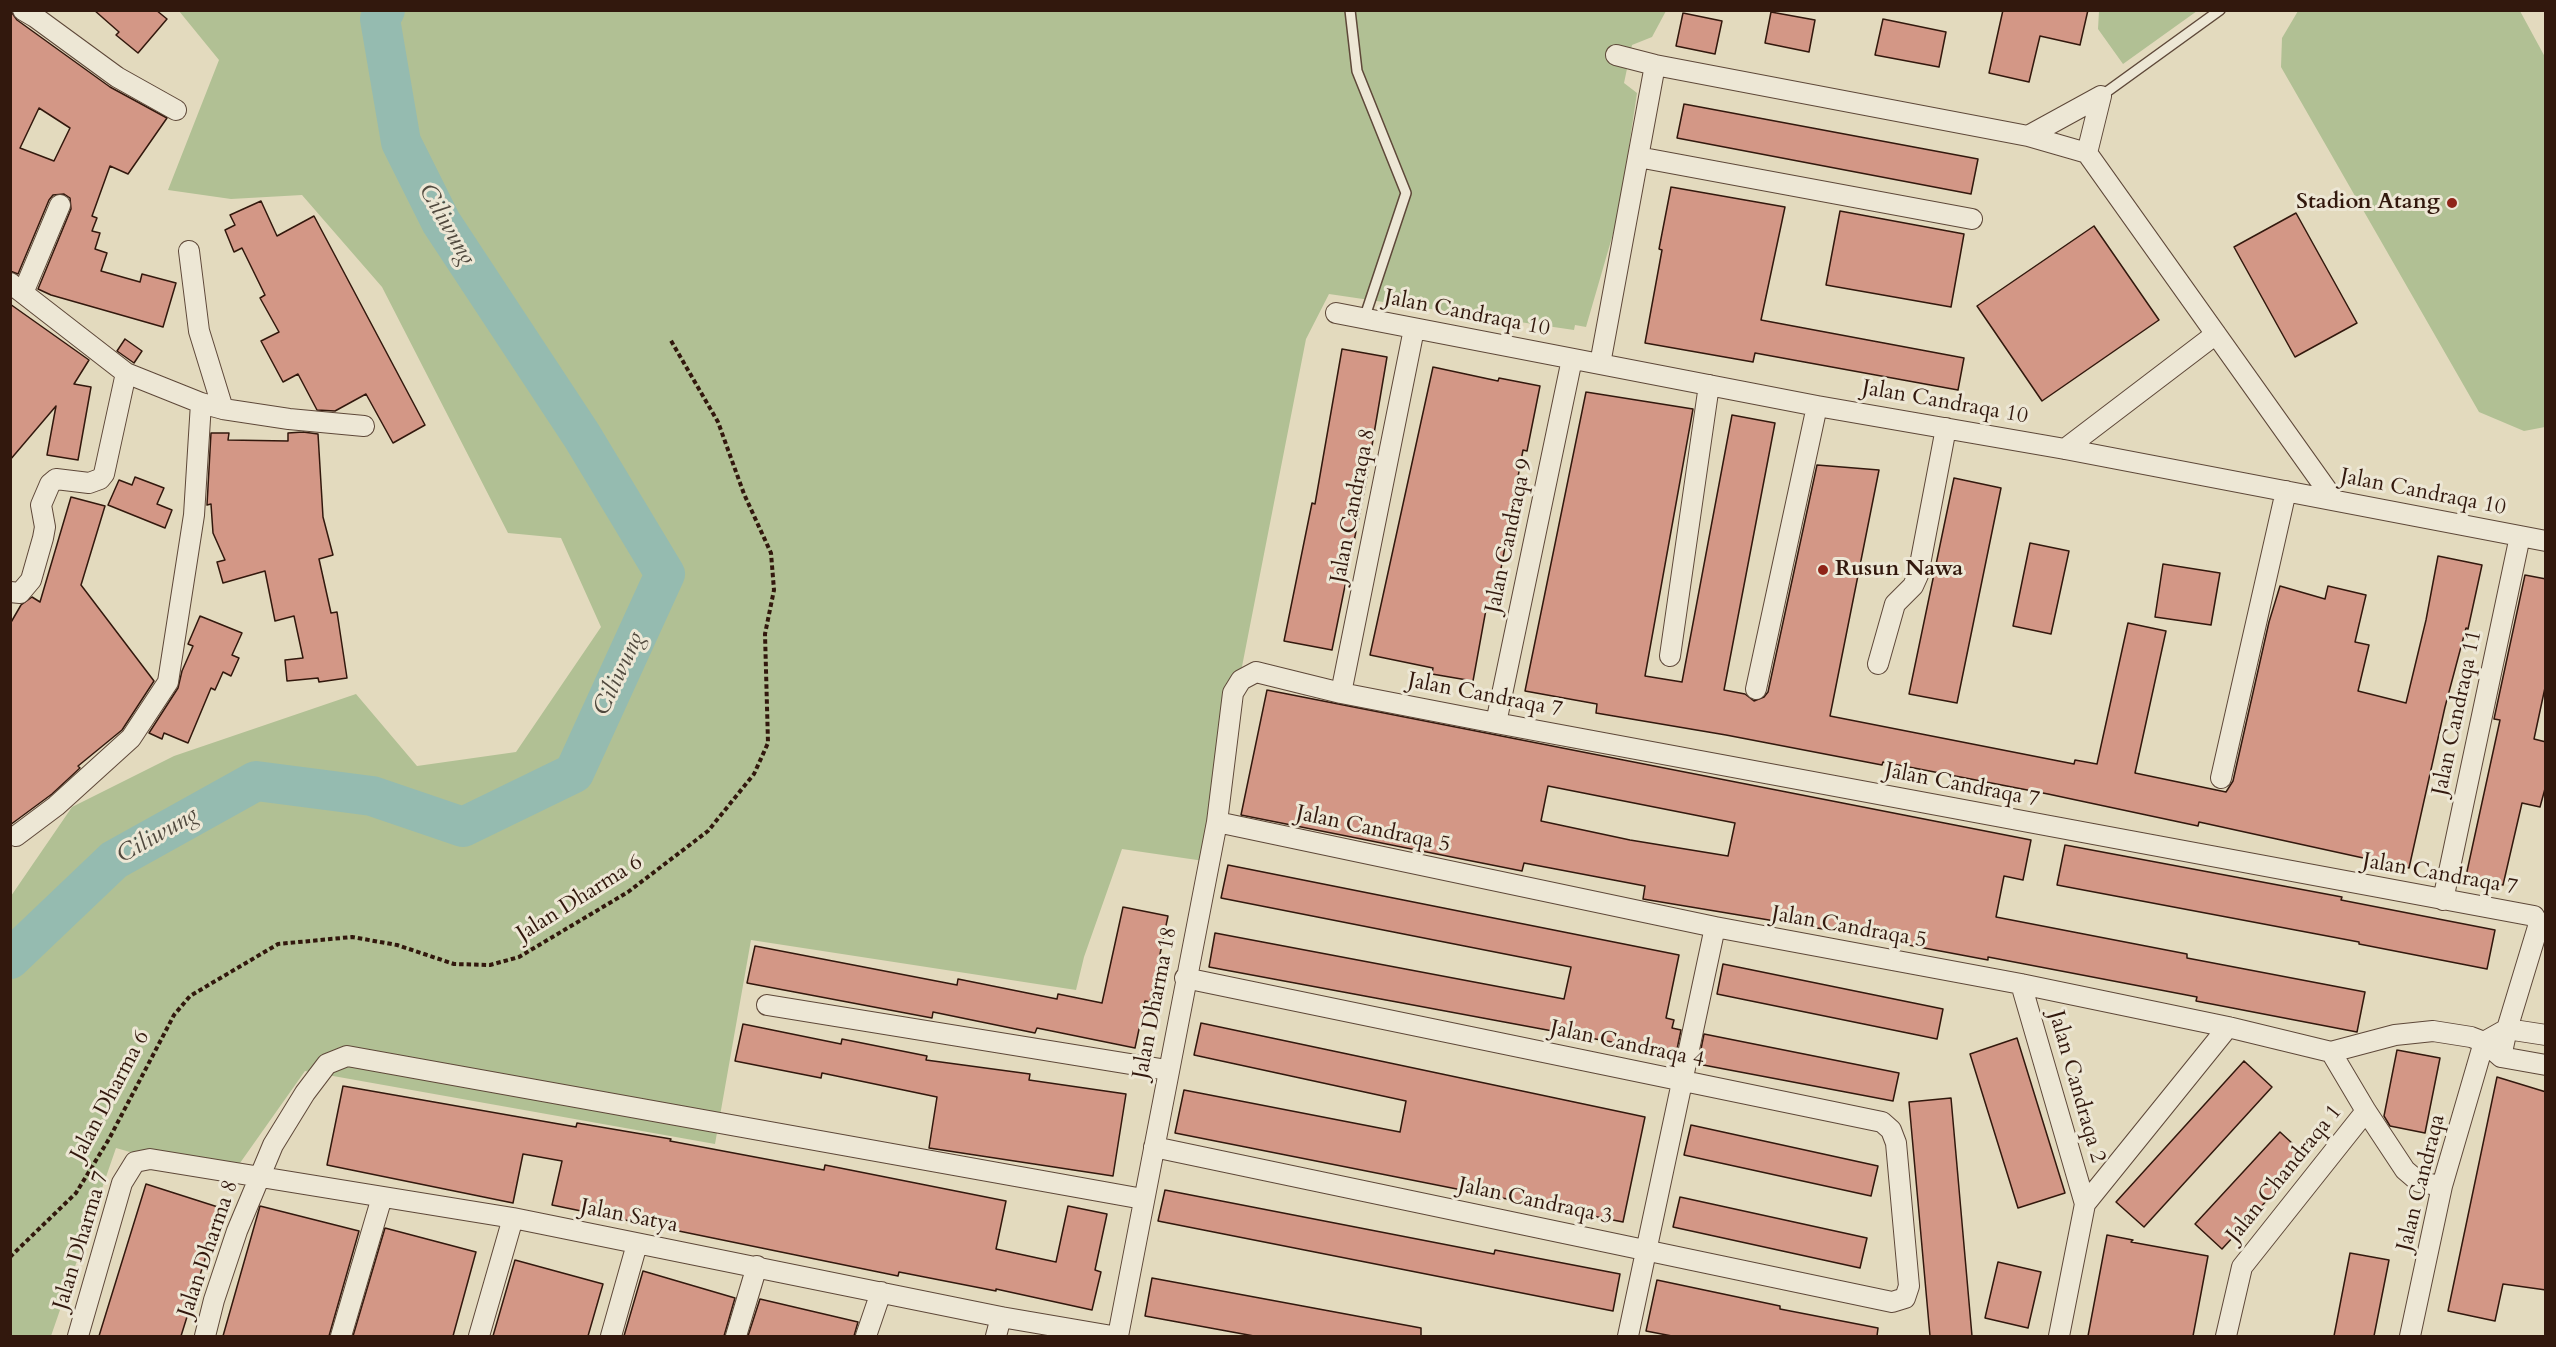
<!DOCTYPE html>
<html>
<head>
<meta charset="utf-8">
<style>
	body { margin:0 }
	#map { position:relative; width:2556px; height:1347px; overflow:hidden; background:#e3dabe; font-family:Cardo,serif }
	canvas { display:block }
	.frame { position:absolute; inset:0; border:12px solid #32180d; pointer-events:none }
</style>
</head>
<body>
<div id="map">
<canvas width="2556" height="1347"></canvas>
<div class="frame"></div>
</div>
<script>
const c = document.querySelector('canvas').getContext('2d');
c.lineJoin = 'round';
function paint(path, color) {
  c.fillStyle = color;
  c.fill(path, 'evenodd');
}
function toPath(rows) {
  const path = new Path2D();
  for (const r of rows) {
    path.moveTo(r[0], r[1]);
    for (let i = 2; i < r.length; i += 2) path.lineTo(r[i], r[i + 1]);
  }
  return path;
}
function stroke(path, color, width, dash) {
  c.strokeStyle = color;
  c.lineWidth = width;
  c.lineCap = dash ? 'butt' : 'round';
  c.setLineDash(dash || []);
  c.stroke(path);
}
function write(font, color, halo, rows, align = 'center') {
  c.font = font + ' Cardo,serif';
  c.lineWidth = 6;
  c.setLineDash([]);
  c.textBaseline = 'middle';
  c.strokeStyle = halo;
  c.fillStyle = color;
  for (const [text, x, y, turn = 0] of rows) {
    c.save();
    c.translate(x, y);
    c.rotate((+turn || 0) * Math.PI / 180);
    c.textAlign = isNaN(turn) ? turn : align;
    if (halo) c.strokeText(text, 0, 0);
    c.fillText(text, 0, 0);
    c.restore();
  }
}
const green = toPath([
	[179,11,1666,11,1652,37,1632,45,1624,83,1637,93,1619,213,1586,327,1575,325,1574,330,1329,294,1306,339,1204,861,1122,849,1084,957,1076,990,751,940,715,1144,305,1071,228,1180,116,1148,51,1336,11,1336,11,896,72,807,174,756,356,694,417,766,516,752,601,627,561,538,508,533,382,287,302,195,231,199,168,190,219,60],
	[2099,11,2099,10,2197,11,2123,64,2098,29],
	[2298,11,2520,11,2545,57,2545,427,2524,431,2479,412,2281,67,2282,38]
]);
const river = toPath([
	[10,959,114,860,256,781,372,796,463,827,574,773,665,574,582,436,441,222,401,142,380,19,385,10]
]);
const building = toPath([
	[10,10,17,20,110,87,167,118,128,174,110,166,92,216,97,218,92,231,100,233,95,249,107,253,101,271,140,282,142,274,176,283,163,327,51,295,38,289,71,209,70,198,64,194,53,195,49,200,18,274,10,271,10,10],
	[39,108,70,128,54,161,20,148,39,108],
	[94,10,156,10,167,19,138,53,116,35,119,32,94,10],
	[2003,10,2088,10,2080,45,2040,36,2029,82,1989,73,2003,10],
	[1771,12,1815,20,1809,52,1765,43,1771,12],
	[1683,13,1722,21,1715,54,1676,46,1683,13],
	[1883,19,1946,32,1939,67,1875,55,1883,19],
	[1684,104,1978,159,1971,194,1677,138,1684,104],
	[1671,187,1785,207,1761,320,1964,358,1958,390,1755,353,1753,362,1645,343,1662,250,1659,249,1671,187],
	[261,201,277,236,314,216,425,425,393,443,366,394,335,411,317,410,298,374,283,382,261,341,279,332,260,298,265,295,242,248,234,252,225,230,235,225,230,215,261,201],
	[1840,211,1964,234,1951,307,1826,285,1840,211],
	[2296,213,2357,323,2295,357,2234,247,2296,213],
	[2094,226,2159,320,2042,401,1977,306,2094,226],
	[10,304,89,360,74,384,91,387,78,460,47,455,56,406,10,460,10,304],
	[125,339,142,351,134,363,117,351,125,339],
	[1342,349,1387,357,1365,487,1332,650,1284,641,1312,503,1315,504,1342,349],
	[1433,367,1498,381,1499,378,1540,386,1527,451,1523,450,1494,606,1487,604,1473,681,1432,674,1433,668,1370,655,1433,367],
	[1586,392,1693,409,1645,676,1682,682,1732,415,1775,423,1724,690,1745,694,1754,701,1764,697,1768,692,1817,465,1879,470,1830,716,2074,764,2075,760,2097,764,2128,623,2166,631,2135,773,2226,792,2233,781,2269,622,2280,586,2325,599,2328,586,2366,595,2355,642,2369,645,2358,691,2406,703,2426,620,2438,556,2482,565,2468,629,2466,628,2445,707,2409,868,2199,822,2198,826,2048,794,1883,762,1882,765,1726,735,1596,713,1597,704,1525,691,1586,392],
	[303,432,318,434,323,517,333,555,319,559,331,613,337,612,347,678,319,682,318,678,287,681,285,660,303,658,294,616,275,621,265,571,223,583,217,562,225,560,213,533,211,504,207,505,211,433,229,433,228,440,288,441,288,433,303,432],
	[135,477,164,488,157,504,172,510,165,528,108,505,119,480,132,485,135,477],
	[1954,478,2001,488,1957,703,1909,694,1954,478],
	[71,497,105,506,81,585,154,681,122,730,78,766,80,768,52,794,10,825,10,624,21,605,32,597,40,602,71,497],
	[2030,543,2069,551,2051,634,2013,626,2030,543],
	[2163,564,2220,573,2211,625,2155,617,2163,564],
	[2525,575,2546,579,2546,683,2534,739,2546,742,2546,785,2540,807,2522,803,2503,885,2466,876,2500,720,2494,719,2525,575],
	[200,616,242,633,232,655,239,658,231,676,223,672,215,690,211,688,188,743,164,733,162,739,149,733,178,688,182,671,193,646,188,644,200,616],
	[1267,690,2031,840,2023,880,2004,876,1996,917,2187,954,2187,958,2365,992,2357,1032,2196,1001,2197,997,1988,957,1988,960,1823,929,1643,899,1645,886,1524,863,1522,871,1241,815,1267,690],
	[1548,786,1735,823,1728,856,1630,840,1541,821,1548,786],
	[2065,845,2342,897,2341,900,2495,930,2487,969,2359,944,2359,942,2057,885,2065,845],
	[1228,865,1679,955,1666,1018,1674,1020,1672,1028,1681,1030,1676,1054,1209,967,1215,933,1564,999,1571,967,1221,898,1228,865],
	[1123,907,1168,916,1150,1002,1145,1001,1135,1048,1037,1028,1035,1033,933,1012,932,1018,747,983,755,946,957,985,958,979,1057,999,1058,994,1102,1003,1123,907],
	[1723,964,1943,1009,1937,1039,1717,994,1723,964],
	[1201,1023,1645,1117,1623,1222,1175,1133,1184,1090,1400,1132,1406,1101,1194,1055,1201,1023],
	[743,1024,841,1044,842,1039,927,1056,926,1060,1030,1074,1029,1080,1126,1094,1113,1176,929,1148,937,1097,822,1073,821,1078,735,1061,743,1024],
	[1704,1034,1899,1073,1893,1101,1698,1064,1704,1034],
	[2017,1038,2065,1193,2018,1208,1970,1054,2017,1038],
	[2397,1050,2440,1058,2425,1133,2390,1126,2384,1116,2397,1050],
	[2244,1061,2272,1087,2144,1227,2116,1202,2244,1061],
	[2497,1077,2546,1092,2546,1290,2503,1284,2495,1321,2448,1311,2497,1077],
	[343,1086,576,1127,577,1123,671,1139,670,1141,824,1170,825,1165,1006,1201,996,1249,1056,1262,1068,1206,1107,1214,1095,1270,1101,1272,1092,1310,996,1289,996,1291,899,1272,898,1276,552,1205,562,1161,523,1154,513,1203,327,1165,343,1086],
	[1951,1098,1972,1336,1930,1336,1909,1102,1951,1098],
	[1691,1125,1878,1166,1871,1196,1684,1155,1691,1125],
	[2280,1132,2307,1157,2222,1249,2195,1224,2280,1132],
	[146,1184,221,1208,181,1336,99,1336,146,1184],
	[1165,1190,1494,1254,1495,1250,1620,1274,1613,1311,1158,1221,1165,1190],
	[1680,1197,1867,1238,1860,1268,1673,1227,1680,1197],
	[260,1206,359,1231,329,1336,223,1336,260,1206],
	[385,1228,476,1252,453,1336,353,1336,385,1228],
	[2107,1235,2133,1240,2131,1242,2208,1256,2193,1336,2088,1336,2107,1235],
	[2350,1253,2389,1260,2374,1336,2334,1336,2350,1253],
	[515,1260,603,1284,588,1336,493,1336,515,1260],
	[1998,1262,2041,1272,2028,1328,1985,1318,1998,1262],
	[643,1271,735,1298,724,1336,624,1336,643,1271],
	[1152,1278,1421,1328,1421,1336,1254,1336,1145,1316,1152,1278],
	[1657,1280,1780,1306,1780,1309,1878,1328,1877,1336,1672,1336,1646,1331,1657,1280],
	[760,1299,858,1322,854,1336,748,1336,760,1299]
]);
const path = toPath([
	[10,1257,76,1193,109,1139,174,1015,190,996,278,944,352,937,397,945,454,964,490,965,519,957,628,892,708,831,754,774,768,743,765,634,774,590,771,553,744,494,718,422,670,339]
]);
const service = toPath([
	[1350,10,1357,71,1406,193,1364,319],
	[2101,96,2220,10]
]);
const minor = toPath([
	[23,10,35,17,117,77,176,110],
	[1616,55,1655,65,2028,136,2087,153,2334,500],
	[2028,136,2101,96,2087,153],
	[1638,157,1972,219],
	[189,251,199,331,223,409],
	[10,283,126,373,201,403,223,409,289,419,364,426],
	[23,293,60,205],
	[1336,313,1817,406,2065,449,2546,541],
	[1600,364,1655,65],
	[2065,449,2216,334],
	[10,592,20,593,31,580,43,538,45,527,41,505,50,484,56,479,89,483,100,479,104,474,126,373],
	[1670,656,1709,385],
	[1878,664,1895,604,1913,586,1918,575,1946,428],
	[1756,689,1817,406],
	[1341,693,1414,329],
	[1496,723,1572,359],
	[2221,778,2286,491],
	[1217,822,1715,927,2021,984,2228,1027,2331,1052,2395,1035,2433,1031,2471,1037,2484,1042,2501,1057,2546,1065],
	[16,836,56,806,131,738,168,682,194,515,201,403],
	[2443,900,2520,536],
	[2021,984,2085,1204,2228,1027],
	[767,1005,1167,1070],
	[2331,1052,2366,1111,2405,1170,2419,1182,2442,1186],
	[1154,1147,1892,1302,1905,1298,1909,1286,1896,1143,1891,1130,1882,1122,1185,978],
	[78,1336,122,1183,135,1162,150,1159,513,1218,1001,1317,1112,1336],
	[205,1336,214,1300,237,1231,273,1145,305,1093,327,1064,347,1056,1143,1199],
	[341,1336,382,1197],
	[479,1336,513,1218],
	[611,1336,637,1244],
	[736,1336,757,1266],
	[866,1336,881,1292],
	[996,1336,1001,1317],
	[1118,1336,1217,822,1233,693,1241,680,1256,672,1341,693,1496,723,2534,916,2538,923,2538,927,2507,1029,2501,1057],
	[1628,1336,1715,927],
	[2059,1336,2085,1204],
	[2226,1336,2242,1267,2366,1111],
	[2410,1336,2442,1186,2484,1042,2507,1029,2546,1035]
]);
const markers = [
	[2452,203,6,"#8f2418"],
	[1823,570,6,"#8f2418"]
];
const poiNames = [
	["Stadion Atang",2440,203],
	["Rusun Nawa",1835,570,"left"]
];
const streetNames = [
	["Jalan Candraqa 10",1467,314,11],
	["Jalan Candraqa 10",1945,403,10],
	["Jalan Candraqa 10",2423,493,11],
	["Jalan Candraqa 8",1354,506,-79],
	["Jalan Candraqa 9",1510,536,-78],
	["Jalan Candraqa 7",1485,696,11],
	["Jalan Candraqa 11",2458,713,-78],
	["Jalan Candraqa 7",1962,786,11],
	["Jalan Candraqa 5",1373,830,12],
	["Jalan Candraqa 7",2440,875,10],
	["Jalan Dharma 6",580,899,-32],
	["Jalan Candraqa 5",1849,928,10],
	["Jalan Dharma 18",1156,1003,-79],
	["Jalan Candraqa 4",1627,1045,12],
	["Jalan Candraqa 2",2076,1087,74],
	["Jalan Dharma 6",111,1096,-62],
	["Jalan Chandraqa 1",2285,1174,-51],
	["Jalan Candraqa",2422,1183,-76],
	["Jalan Candraqa 3",1535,1202,12],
	["Jalan Satya",629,1217,11],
	["Jalan Dharma 7",82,1241,-73],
	["Jalan Dharma 8",209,1249,-71]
];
const waterNames = [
	["Ciliwung",446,225,60],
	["Ciliwung",620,674,-65],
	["Ciliwung",158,836,-30]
];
paint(green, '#b1c094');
stroke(river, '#95bbb0', 40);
paint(building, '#d39786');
stroke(building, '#32180d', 1.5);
stroke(service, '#5e4839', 12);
stroke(minor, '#5e4839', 22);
stroke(path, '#32180d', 4, [4.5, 3]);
stroke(service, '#ede7d5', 9);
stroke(minor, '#ede7d5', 20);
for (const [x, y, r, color] of markers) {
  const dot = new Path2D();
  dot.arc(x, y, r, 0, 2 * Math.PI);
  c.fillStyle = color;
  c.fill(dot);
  stroke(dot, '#ede7d5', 2);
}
write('bold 22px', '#32180d', '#ede7d5', poiNames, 'right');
write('22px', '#32180d', '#ede7d5', streetNames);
write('italic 24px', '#50493e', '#ede7d5', waterNames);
</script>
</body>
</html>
